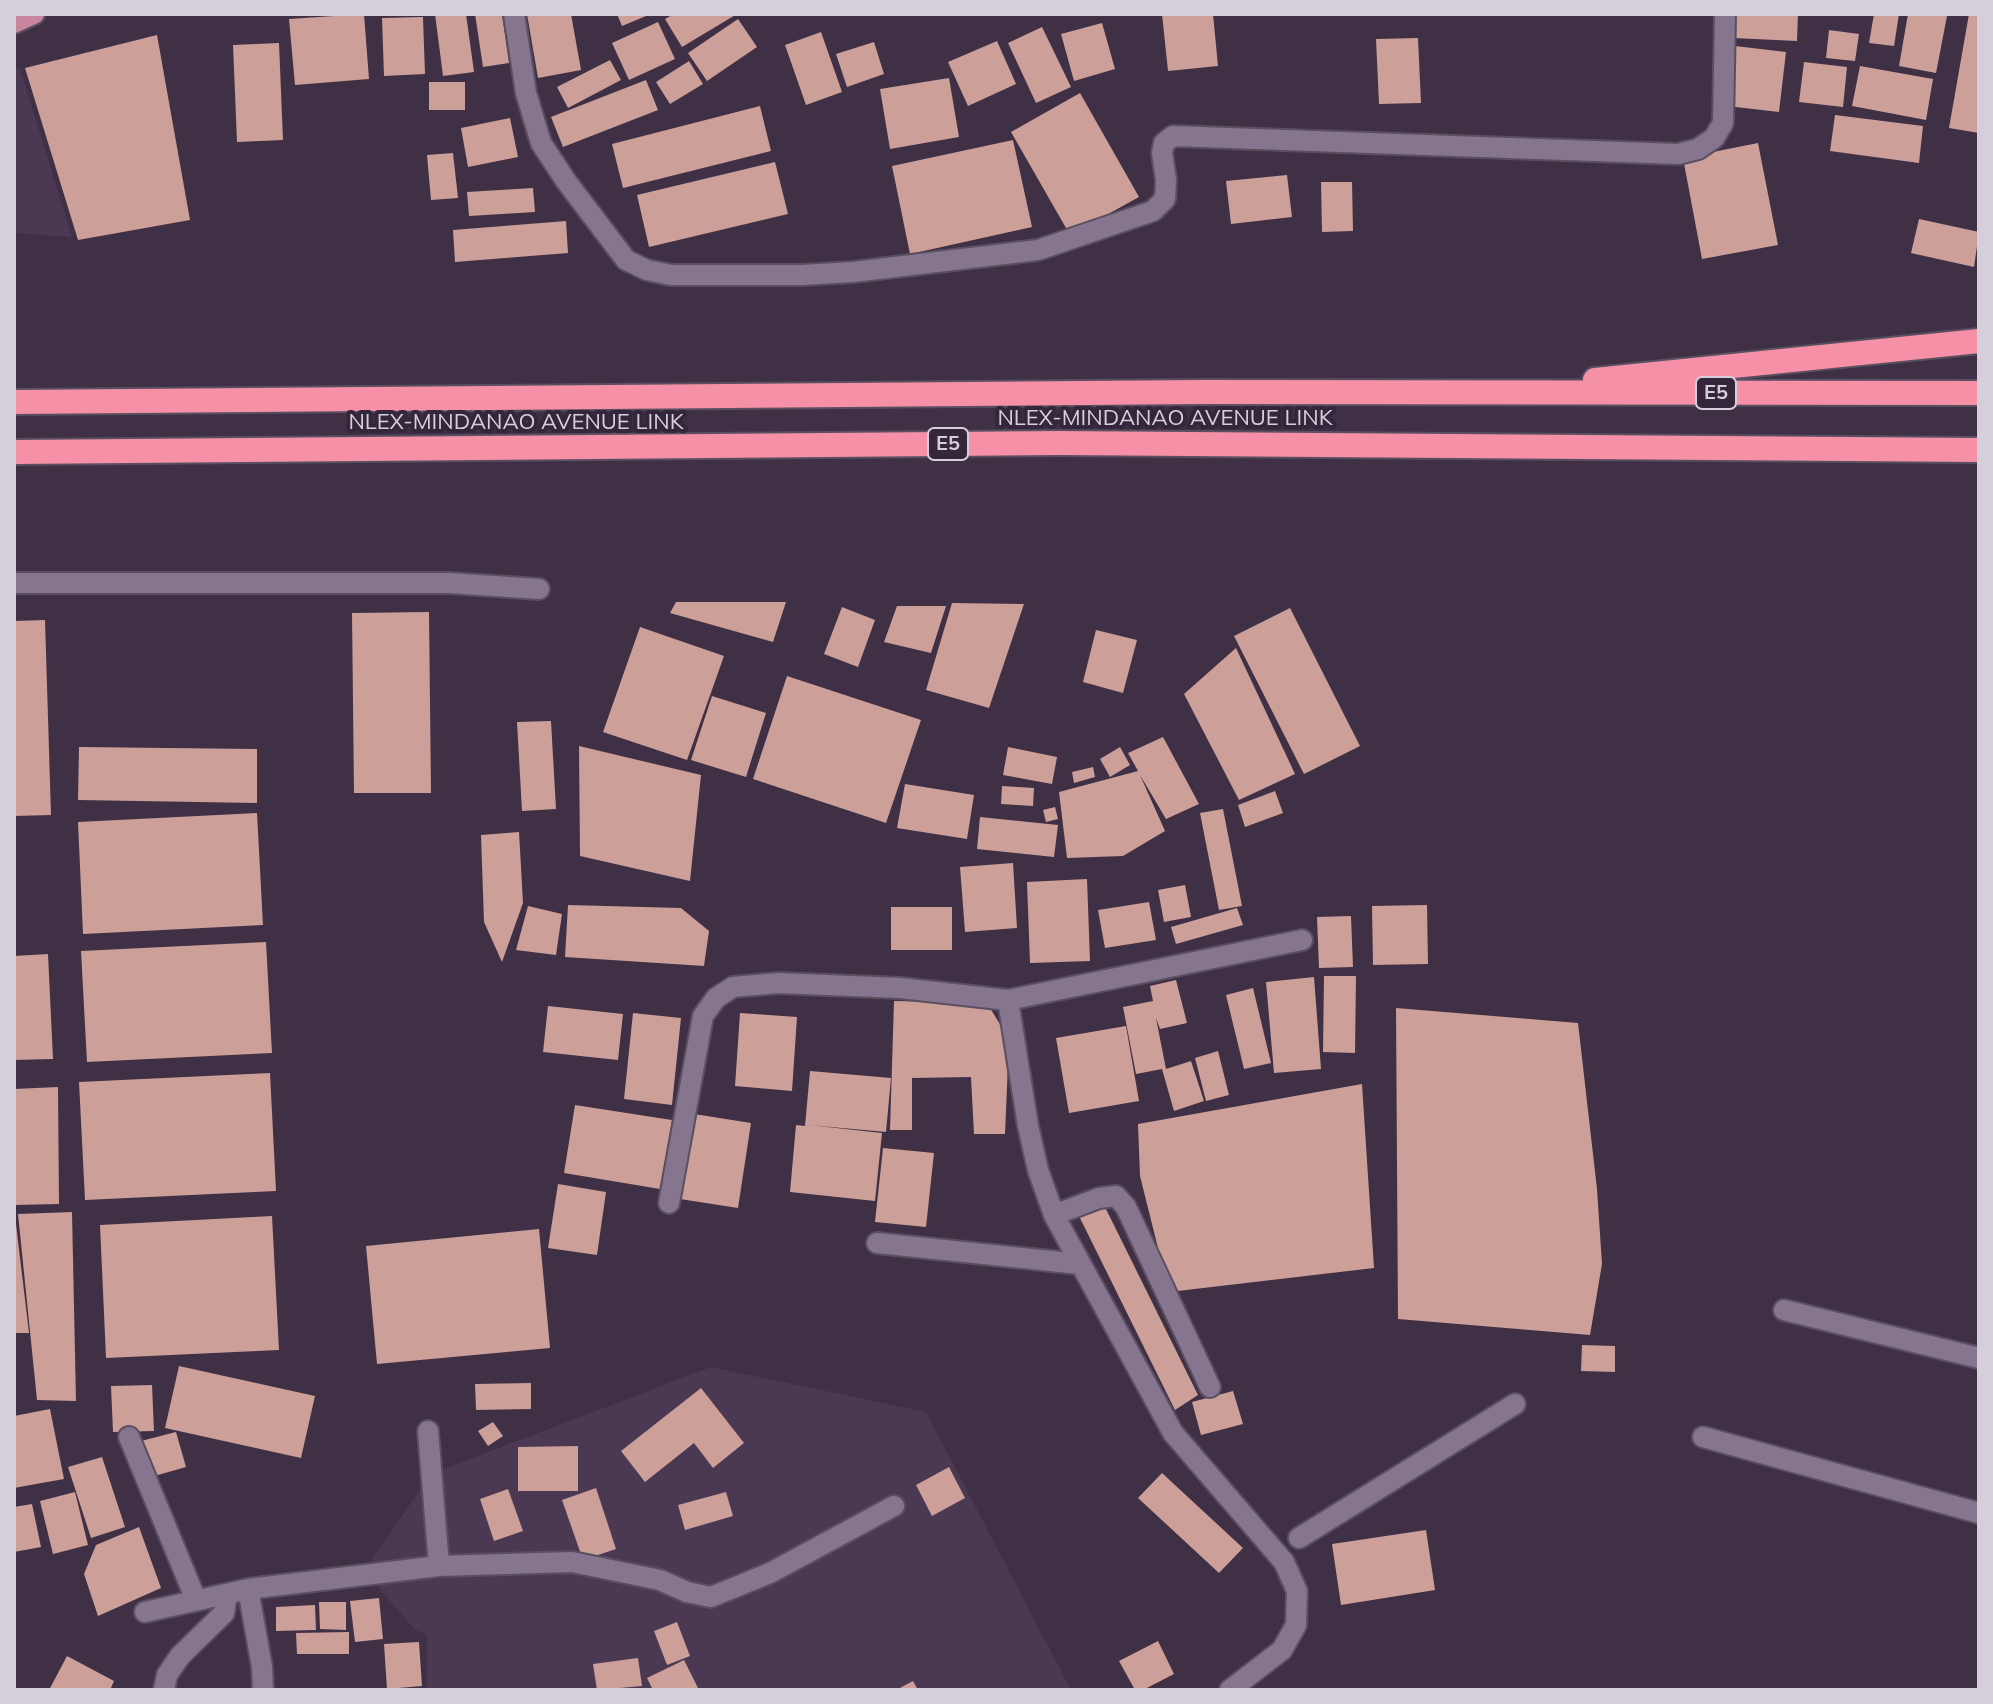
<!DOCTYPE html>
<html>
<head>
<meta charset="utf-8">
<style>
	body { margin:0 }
	#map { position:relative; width:1993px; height:1704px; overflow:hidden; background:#3f3046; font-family:Mulish,sans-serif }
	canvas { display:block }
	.frame { position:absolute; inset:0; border:16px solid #d7cedb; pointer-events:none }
</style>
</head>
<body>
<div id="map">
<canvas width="1993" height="1704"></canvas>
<div class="frame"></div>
</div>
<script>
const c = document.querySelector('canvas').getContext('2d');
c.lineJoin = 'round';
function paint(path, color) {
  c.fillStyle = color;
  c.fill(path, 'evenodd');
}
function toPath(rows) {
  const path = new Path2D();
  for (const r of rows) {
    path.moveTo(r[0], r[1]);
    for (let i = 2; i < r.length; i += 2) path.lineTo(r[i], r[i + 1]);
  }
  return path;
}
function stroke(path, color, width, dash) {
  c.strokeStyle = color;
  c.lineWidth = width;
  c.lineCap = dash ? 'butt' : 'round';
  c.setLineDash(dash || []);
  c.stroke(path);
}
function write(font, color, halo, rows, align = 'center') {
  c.font = font + ' Mulish,sans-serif';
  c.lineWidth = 8;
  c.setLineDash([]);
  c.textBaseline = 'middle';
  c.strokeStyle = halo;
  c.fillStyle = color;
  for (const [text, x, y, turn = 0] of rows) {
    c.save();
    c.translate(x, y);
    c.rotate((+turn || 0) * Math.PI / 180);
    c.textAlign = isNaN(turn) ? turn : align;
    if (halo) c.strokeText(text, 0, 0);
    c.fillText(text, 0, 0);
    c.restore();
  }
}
const built = toPath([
	[20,68,72,237,14,233,14,70],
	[711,1367,926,1412,1071,1690,427,1690,427,1634,415,1630,364,1571,431,1474]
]);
const building = toPath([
	[364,14,369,79,295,85,289,19],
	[435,14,466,14,474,72,443,76],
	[475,14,502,14,509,63,483,67],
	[527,14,571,14,581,70,538,78],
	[617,14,651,14,622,26],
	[674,14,737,14,682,47,665,19],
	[1162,14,1213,14,1218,66,1168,71],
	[1734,14,1798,14,1797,41,1733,38],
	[1874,14,1899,14,1894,46,1869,43],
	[1908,14,1947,16,1936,73,1899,66],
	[1969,14,1979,14,1979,133,1949,128],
	[423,17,425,74,384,76,382,18],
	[738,19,757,47,707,81,688,53],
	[658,22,675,59,629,80,612,43],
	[1102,23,1115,69,1074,81,1061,34],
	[1042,27,1071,87,1036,103,1008,43],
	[1829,30,1859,34,1855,61,1826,58],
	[821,32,842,92,806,105,785,45],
	[157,35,190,220,78,240,25,68],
	[1418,38,1421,103,1379,104,1376,39],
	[997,41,1016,84,968,106,948,62],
	[874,42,884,74,847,87,836,54],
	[279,43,283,140,237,142,233,45],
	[1735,46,1786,52,1779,112,1727,106],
	[610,60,621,80,568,108,557,87],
	[689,61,703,84,670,104,656,82],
	[1804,62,1847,67,1843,107,1799,102],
	[1860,66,1933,79,1926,120,1852,106],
	[949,78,959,137,890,149,880,89],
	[646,80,658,110,563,147,551,117],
	[429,82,465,82,465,110,429,110],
	[1080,93,1139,197,1070,235,1011,132],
	[760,106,771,151,623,188,612,144],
	[1835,115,1923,126,1919,163,1830,151],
	[510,118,518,157,468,167,461,128],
	[1013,140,1032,227,910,254,892,166],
	[1758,143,1778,245,1702,259,1683,158],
	[453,153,458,198,431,200,427,155],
	[775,162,788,214,649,247,637,195],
	[1287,175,1292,217,1231,224,1226,181],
	[1321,182,1352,182,1353,231,1322,232],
	[533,188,535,212,469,216,467,192],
	[1919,219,1979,232,1974,267,1911,253],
	[566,221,568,253,455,262,453,230],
	[676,602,786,602,773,642,670,613],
	[952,603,1024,604,989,708,926,690],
	[897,606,946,606,931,653,884,642],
	[842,607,875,620,858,667,824,654],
	[1290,608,1360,746,1304,774,1234,636],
	[429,612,431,793,354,793,352,613],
	[45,620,51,815,14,816,14,621],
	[640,627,724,656,687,760,603,732],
	[1096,630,1137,640,1123,693,1083,682],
	[1236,648,1295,774,1239,800,1184,694],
	[787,676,921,720,886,823,753,779],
	[712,696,766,713,746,777,691,760],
	[551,721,556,809,522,811,517,722],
	[1163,737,1199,804,1166,819,1140,775,1165,831,1123,856,1067,858,1059,792,1138,771,1128,753],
	[579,746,701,775,690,881,580,856],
	[79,747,257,749,257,803,78,800],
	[1008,747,1057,757,1052,784,1003,775],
	[1120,747,1130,765,1110,777,1100,759],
	[1093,767,1095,777,1074,783,1072,772],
	[905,784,974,795,967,839,897,828],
	[1002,786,1034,788,1033,806,1001,804],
	[1275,791,1283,813,1245,827,1238,805],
	[1055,807,1058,819,1046,822,1043,810],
	[1223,809,1242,906,1219,910,1200,813],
	[257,813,263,925,83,934,78,822],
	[980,817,1058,825,1054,857,977,849],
	[519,832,523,903,502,962,484,922,481,835],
	[1013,863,1017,928,965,932,960,867],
	[1087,879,1090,961,1030,963,1027,882],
	[1185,885,1191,917,1164,922,1158,890],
	[1149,902,1156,940,1105,948,1098,910],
	[568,905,681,908,709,931,704,966,565,957],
	[1427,905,1428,964,1373,965,1372,906],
	[528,906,562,914,556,955,516,950],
	[891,907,952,907,952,950,891,950],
	[1237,908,1243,925,1176,944,1171,927],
	[1351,916,1353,967,1319,968,1317,917],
	[266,942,272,1053,87,1062,81,951],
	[48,954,53,1059,14,1060,14,956],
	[1324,976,1356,976,1355,1053,1323,1052],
	[1314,977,1321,1069,1274,1073,1266,982],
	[1176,980,1187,1023,1160,1029,1156,1018,1166,1069,1191,1061,1204,1101,1174,1111,1162,1069,1136,1074,1123,1007,1153,1001,1150,986],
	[1253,988,1271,1063,1244,1069,1226,995],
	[894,1001,987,1003,1009,1039,1005,1134,974,1134,971,1077,912,1078,912,1130,890,1130],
	[548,1006,623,1014,618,1060,543,1052],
	[1396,1008,1578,1023,1597,1189,1602,1264,1590,1335,1398,1319],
	[633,1013,681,1018,672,1105,624,1099],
	[740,1013,797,1017,792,1091,735,1086],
	[1126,1026,1139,1101,1069,1113,1056,1038],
	[1218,1051,1229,1095,1206,1101,1195,1058],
	[810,1071,891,1078,886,1132,809,1125,882,1133,875,1201,790,1192,796,1125,805,1126],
	[270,1073,276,1191,85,1200,79,1082],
	[1362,1084,1374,1268,1169,1292,1140,1176,1138,1124],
	[58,1087,59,1204,14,1205,14,1089],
	[575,1105,672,1120,660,1189,564,1173],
	[694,1114,751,1123,738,1208,680,1199],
	[883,1148,934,1153,926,1227,875,1222],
	[558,1184,606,1192,597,1255,548,1248],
	[1104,1205,1198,1395,1175,1410,1075,1208],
	[72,1212,76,1401,37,1400,18,1214],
	[272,1216,279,1350,106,1358,100,1225],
	[14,1224,16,1224,29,1333,14,1333],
	[539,1229,550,1348,377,1364,366,1246],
	[1582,1345,1615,1346,1615,1372,1581,1371],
	[179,1366,315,1396,301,1458,165,1428],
	[531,1383,531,1409,476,1410,475,1384],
	[152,1385,154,1431,113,1432,111,1386],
	[701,1388,744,1443,713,1468,694,1443,645,1482,621,1451],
	[1233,1391,1243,1424,1201,1435,1192,1402],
	[50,1409,64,1479,14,1488,14,1416],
	[493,1422,503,1436,488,1446,478,1431],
	[176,1432,186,1467,151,1477,141,1441],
	[578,1446,578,1491,518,1491,518,1447],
	[102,1457,125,1527,91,1538,68,1467],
	[949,1467,965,1498,932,1516,916,1485],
	[1162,1473,1243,1548,1219,1573,1138,1498],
	[596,1488,616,1549,583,1560,562,1500],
	[508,1489,523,1531,494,1541,480,1499],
	[75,1492,88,1545,53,1554,40,1501],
	[726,1492,733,1516,685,1530,678,1505],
	[32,1504,41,1547,14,1552,14,1507],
	[139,1527,161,1588,98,1616,84,1574,96,1545],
	[1426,1530,1435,1590,1341,1605,1332,1544],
	[379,1598,383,1639,355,1642,350,1601],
	[319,1602,346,1602,346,1630,320,1629],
	[315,1605,316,1630,276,1631,276,1607],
	[677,1622,690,1656,667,1665,654,1631],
	[349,1632,349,1654,297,1654,296,1633],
	[1158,1641,1174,1674,1143,1690,1135,1690,1119,1661],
	[419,1642,422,1686,387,1689,384,1644],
	[67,1656,114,1681,110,1690,49,1690],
	[638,1658,642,1686,597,1690,593,1664],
	[684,1660,699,1690,653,1690,647,1678],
	[913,1681,918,1690,896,1690]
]);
const minor = toPath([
	[514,14,526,93,541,143,566,181,626,260,647,270,671,275,802,275,853,272,1038,250,1153,211,1165,199,1166,180,1162,153,1164,143,1173,136,1678,154,1698,149,1714,138,1723,123,1725,14],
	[14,583,449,583,539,589],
	[1008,1000,1028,1126,1038,1170,1054,1215,1173,1433,1284,1562,1297,1591,1296,1625,1282,1650,1230,1690],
	[669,1203,703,1016,716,998,733,987,778,983,900,988,1008,1000,1302,940],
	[1054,1215,1099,1198,1116,1196,1126,1207,1210,1387],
	[877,1243,1080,1264],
	[1784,1310,1979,1358],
	[428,1431,439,1566],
	[129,1437,196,1600],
	[1703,1437,1979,1513],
	[1299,1538,1515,1404],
	[248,1589,262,1667,263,1690],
	[145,1612,248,1589,439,1566,572,1562,660,1580,687,1592,711,1597,770,1573,894,1506],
	[164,1690,167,1675,180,1656,224,1613,227,1594]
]);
const major = toPath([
	[14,23,34,14]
]);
const highway = toPath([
	[1595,380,1979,341],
	[14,402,1202,392,1979,393],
	[14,452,1058,443,1979,450]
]);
const shields = [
	[1716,393,40],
	[948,444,40]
];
const shieldNames = [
	["E5",1716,393],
	["E5",948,444]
];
const streetNames = [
	["NLEX-MINDANAO AVENUE LINK",1165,418],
	["NLEX-MINDANAO AVENUE LINK",516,422]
];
paint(built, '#4b3954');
paint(building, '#cc9f98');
stroke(minor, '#5a4f60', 24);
stroke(major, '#5a4f60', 24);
stroke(highway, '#5a4f60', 28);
stroke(minor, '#85758e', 20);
stroke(major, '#c8859d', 20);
stroke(highway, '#f590a7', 24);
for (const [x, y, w] of shields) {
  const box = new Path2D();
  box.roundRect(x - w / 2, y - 16, w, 32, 6);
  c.fillStyle = '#34263b';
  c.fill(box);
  stroke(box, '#d7cedb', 2);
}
write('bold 20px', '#d7cedb', null, shieldNames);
write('22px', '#d7cedb', '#34263b', streetNames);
</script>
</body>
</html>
